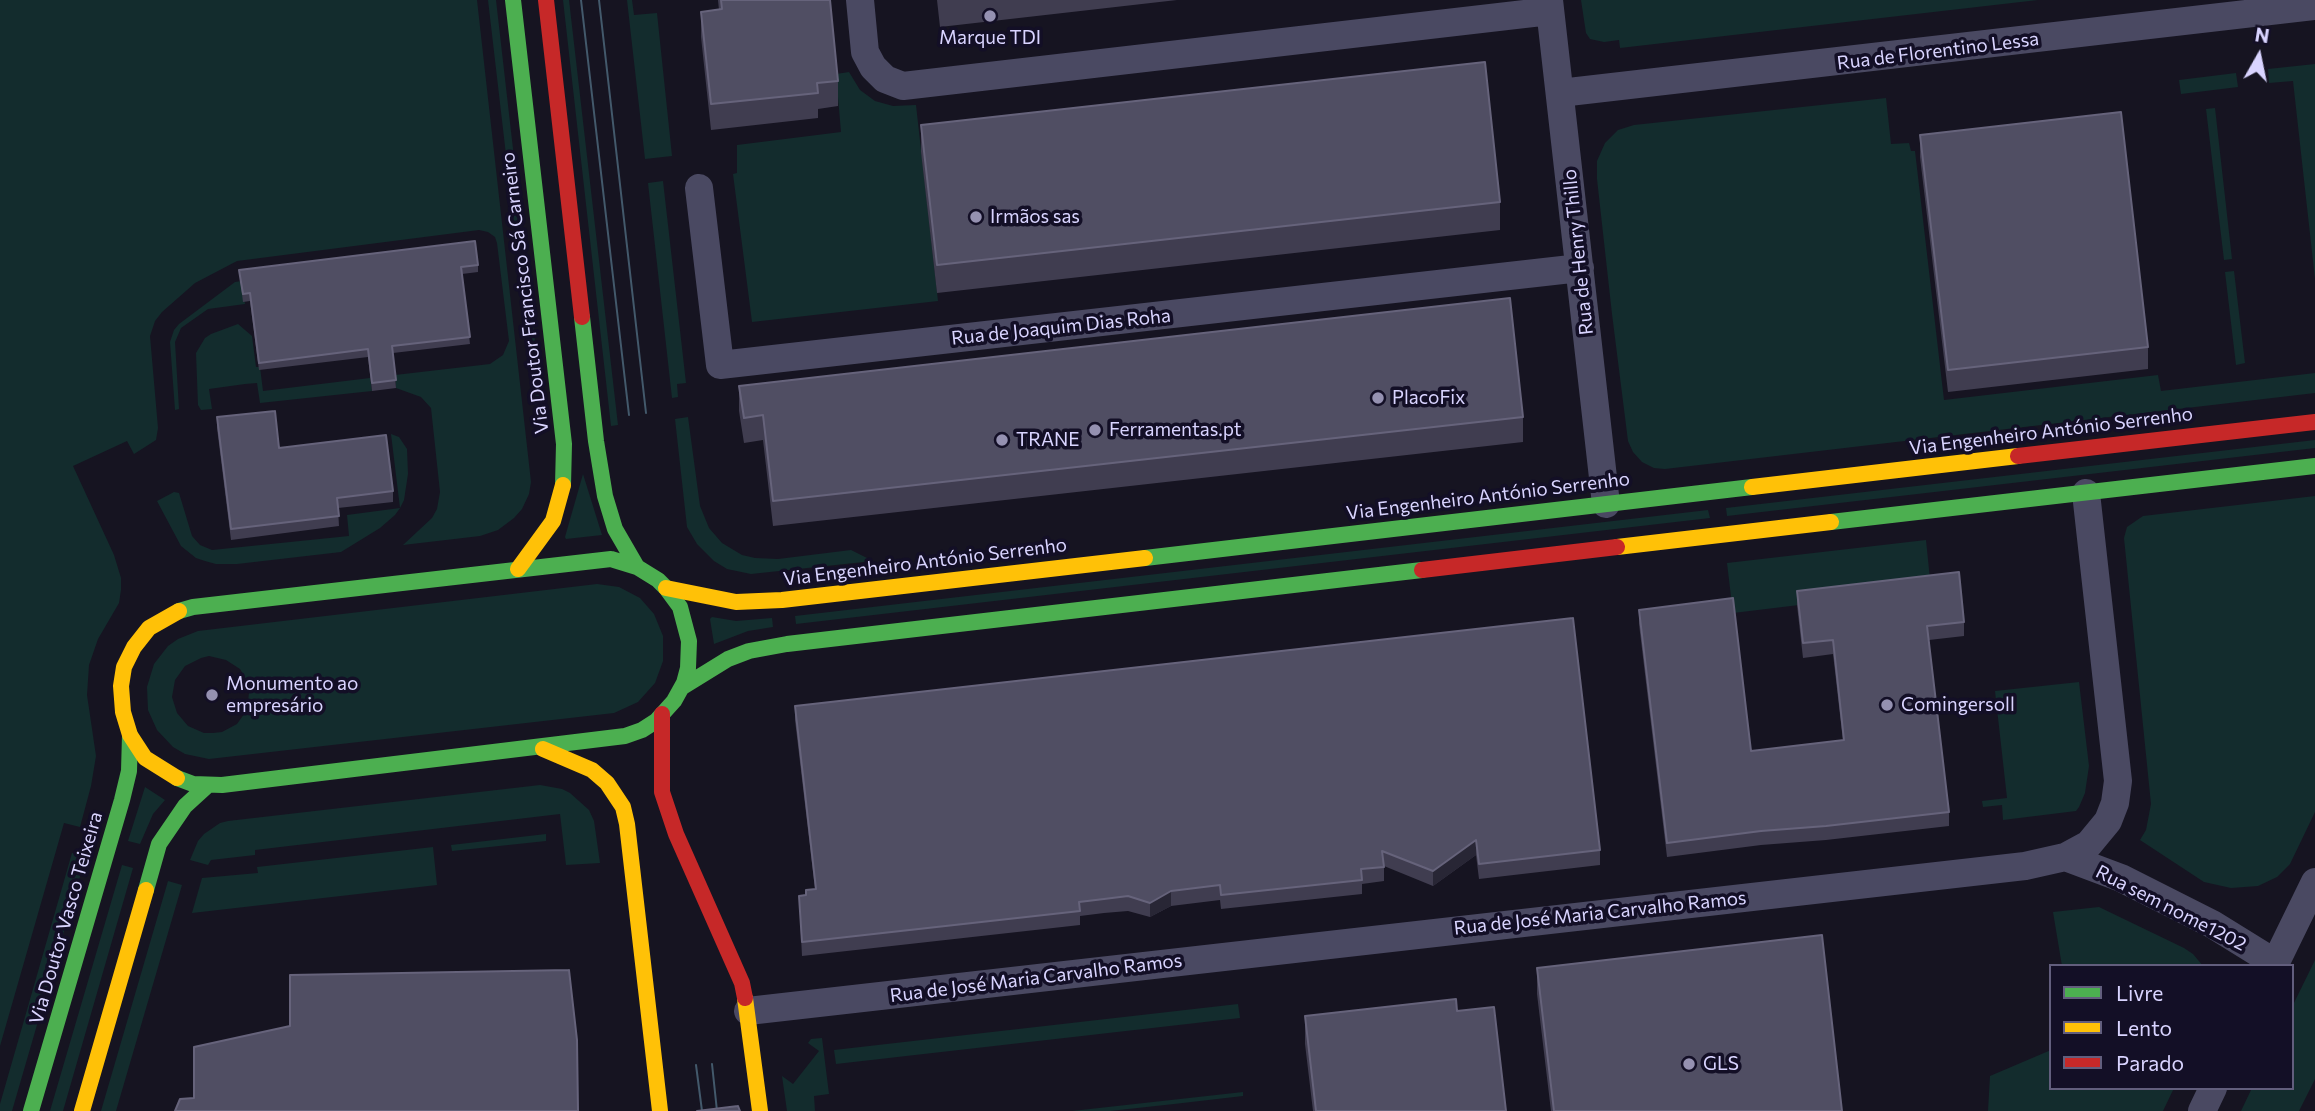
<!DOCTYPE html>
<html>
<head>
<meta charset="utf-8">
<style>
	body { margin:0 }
	#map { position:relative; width:2315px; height:1111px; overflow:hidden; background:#161421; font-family:Commissioner,sans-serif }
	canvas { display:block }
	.legend { position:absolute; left:2049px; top:964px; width:245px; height:126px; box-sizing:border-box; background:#130f26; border:2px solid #625e7d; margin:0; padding:9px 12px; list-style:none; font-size:21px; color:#d9d4ff }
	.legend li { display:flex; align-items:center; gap:14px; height:35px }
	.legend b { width:35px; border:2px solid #625e7d }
	.north { position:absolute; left:2224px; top:21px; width:70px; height:70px; -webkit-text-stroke:5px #130f26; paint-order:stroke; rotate:9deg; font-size:19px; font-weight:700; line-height:28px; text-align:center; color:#d9d4ff }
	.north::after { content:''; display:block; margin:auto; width:24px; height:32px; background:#d9d4ff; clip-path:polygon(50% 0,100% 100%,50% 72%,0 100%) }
</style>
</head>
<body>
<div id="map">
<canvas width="2315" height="1111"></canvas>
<ul class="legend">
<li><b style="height:9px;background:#4caf50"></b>Livre</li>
<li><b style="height:9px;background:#ffc107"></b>Lento</li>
<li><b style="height:9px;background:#c62828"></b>Parado</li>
</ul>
<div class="north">N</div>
</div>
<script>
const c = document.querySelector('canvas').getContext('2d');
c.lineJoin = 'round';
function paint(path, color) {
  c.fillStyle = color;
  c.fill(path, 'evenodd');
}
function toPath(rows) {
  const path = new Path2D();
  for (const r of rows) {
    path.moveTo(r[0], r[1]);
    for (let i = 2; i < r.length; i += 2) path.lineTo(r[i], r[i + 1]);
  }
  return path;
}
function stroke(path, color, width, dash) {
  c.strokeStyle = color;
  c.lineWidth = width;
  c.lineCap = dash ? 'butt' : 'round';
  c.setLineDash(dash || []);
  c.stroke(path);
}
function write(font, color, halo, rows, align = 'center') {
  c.font = font + ' Commissioner,sans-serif';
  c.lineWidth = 7;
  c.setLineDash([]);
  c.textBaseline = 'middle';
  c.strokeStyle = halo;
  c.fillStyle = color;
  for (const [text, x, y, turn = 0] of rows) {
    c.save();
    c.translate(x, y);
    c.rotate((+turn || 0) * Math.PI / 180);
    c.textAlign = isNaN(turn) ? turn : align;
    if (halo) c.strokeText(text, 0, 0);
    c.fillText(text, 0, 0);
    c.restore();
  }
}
const green = toPath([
	[0,0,477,0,531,482,529,494,522,509,514,518,498,530,480,536,403,545,432,518,437,509,440,492,431,408,421,397,396,388,395,375,490,364,503,355,509,341,497,243,495,237,488,232,479,230,237,261,195,283,162,312,155,321,150,336,158,428,156,440,134,454,127,441,73,466,114,555,121,578,121,590,119,603,98,639,89,665,87,695,96,756,91,786,80,827,64,823,0,1046],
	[488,0,496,0,545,429,538,430],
	[563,0,569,0,618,425,611,426],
	[627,0,632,0,634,15,657,13,672,156,645,159],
	[1581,0,2038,0,1620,48,1619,40,1604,42,1590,39,1586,33],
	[2315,64,2315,279,2293,81,2269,83,2268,69],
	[849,72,860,90,875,101,893,106,916,105,938,301,752,322,733,174,737,173,737,145,841,132,836,74],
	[2236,73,2238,87,2181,94,2179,80],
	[1886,98,1891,144,1909,143,1911,151,1915,151,1944,400,2158,375,2161,391,2315,373,2315,393,1665,469,1654,468,1642,462,1633,452,1628,441,1612,314,1597,179,1597,161,1605,143,1618,130,1634,125],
	[2215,108,2232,259,2224,260,2206,109],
	[663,181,686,383,677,384,678,397,672,398,648,183],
	[2234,271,2245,363,2236,365,2225,272],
	[242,281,245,304,208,309,181,328,175,342,179,409,175,410,170,342,174,330,179,324,235,282],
	[238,324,252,336,256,367,260,367,263,391,370,378,372,391,260,403,257,383,245,384,209,389,212,409,201,410,198,405,196,353,205,338,211,334],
	[688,417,700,506,709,528,722,543,742,555,755,558,778,559,851,550,873,561,751,574,727,569,714,561,697,544,687,527,675,419],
	[391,434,399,437,407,449,408,474,404,500,400,508,395,515,380,528,341,552,237,564,216,564,205,561,196,558,181,546,157,501,174,492,179,493,192,536,200,545,212,550,349,536,347,515,400,508],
	[2315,440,2315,448,1727,516,1726,508],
	[583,474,602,535,566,539,565,537],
	[2315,496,2315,812,2290,864,2277,877,2258,886,2231,888,2204,882,2140,840,2146,830,2151,804,2124,538,2127,527,2143,516],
	[1708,510,1710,518,796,624,795,616],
	[1926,540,1931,589,1733,613,1727,563],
	[597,584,619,587,640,598,654,614,663,636,663,661,655,683,638,702,614,713,209,759,185,754,173,747,157,730,148,710,147,687,154,664,168,646,178,639,198,631],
	[209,656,226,660,240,669,245,677,249,693,247,710,237,724,222,732,213,733,204,733,188,726,177,713,172,697,175,680,185,666,201,658],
	[712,617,736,621,772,618,773,627,748,631,714,644,710,619],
	[2079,682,2089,766,2085,793,2079,807,2076,811,2003,820,2002,805,1983,807,1982,801,2007,798,1995,691],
	[540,785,562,789,570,793,589,810,594,821,600,863,566,865,560,814,255,850,255,855,211,860,208,865,190,860,198,841,204,834,220,823,228,821],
	[145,787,165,800,153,814,140,844,128,841],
	[546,834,546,841,452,851,451,845],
	[433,847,437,885,192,913,202,878,258,873,257,867],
	[72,853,86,856,12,1111,0,1111,0,1104],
	[122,865,133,868,63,1111,50,1111],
	[168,881,182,885,116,1111,101,1111],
	[2099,907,2184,948,2193,954,2203,966,2062,966,2053,912],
	[2315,960,2315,1079,2299,1111,2241,1111,2252,1088,2292,1088,2292,1007],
	[1238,1004,1240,1018,836,1064,834,1050],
	[822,1038,829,1094,814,1096,815,1111,787,1111,782,1076,793,1084,819,1051,808,1043,811,1039],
	[2051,1050,2051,1088,2174,1088,2163,1111,1988,1111,1990,1076],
	[1243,1092,1243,1096,1174,1104,1110,1111,1072,1111]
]);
const street = toPath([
	[860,0,865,52,873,67,885,79,903,86,1550,11],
	[1549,0,1606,504],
	[1560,93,2315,6],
	[699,188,720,365,1580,268],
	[2065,857,2121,878,2212,924,2275,963],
	[2274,966,2315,882],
	[748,1011,2025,866,2065,857,2089,844,2108,821,2115,803,2118,781,2086,493],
	[2202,1111,2213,1088]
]);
const fast = toPath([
	[513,0,564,444,563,485],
	[582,317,596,441,605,496,615,529,637,567],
	[1831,522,2315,466],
	[1145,558,1752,487],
	[179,611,193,607,611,559],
	[681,688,728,659,749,651,787,644,1422,570],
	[177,778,193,784,222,785,625,736,642,730,656,721,674,701,684,683,688,668,689,641,680,607,666,588,658,580,637,567,611,559],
	[146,890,159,844,185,806,208,785],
	[31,1111,122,800,129,771,130,735]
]);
const slow = toPath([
	[1752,487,2018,456],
	[1617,547,1831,522],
	[518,569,553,521,563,485],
	[666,588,736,602,782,600,1145,558],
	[543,749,592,770,607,783,623,807,627,824,660,1111],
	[177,778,145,758,130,735,123,712,121,686,124,667,134,647,149,628,179,611],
	[745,998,760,1111],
	[82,1111,146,890]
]);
const jam = toPath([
	[546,0,582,317],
	[2018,456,2315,422],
	[1422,570,1617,547],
	[662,714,662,792,676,834,742,983,745,998]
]);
const tram = toPath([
	[581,0,629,415],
	[599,0,646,413],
	[712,1064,717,1111],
	[696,1065,702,1111]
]);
const wall = toPath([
	[718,0,830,0,838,81,838,106,818,109,818,118,711,130,701,37,701,12,719,10],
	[937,0,1177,0,940,27],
	[921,125,1500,202,1500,230,937,293,921,152],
	[1920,135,2148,347,2148,369,1948,392,1920,157],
	[478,265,478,272,462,274,470,344,393,353,396,388,372,391,368,357,259,370,250,301,243,302,239,270],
	[739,386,1523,417,1523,442,773,526,763,440,744,443,739,411],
	[217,417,279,448,393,491,393,502,338,508,339,526,231,540,217,428],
	[1797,591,1964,622,1964,636,1929,640,1949,812,1949,826,1826,840,1761,845,1667,857,1639,624,1639,610,1751,751,1843,741,1833,654,1803,658,1797,605],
	[795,706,1600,850,1600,865,1479,879,1476,855,1433,886,1384,866,1384,881,1362,884,1362,894,1221,909,1220,900,1171,906,1150,917,1128,911,1104,913,1080,916,1080,925,802,956,799,896,806,895,806,890,815,889,795,720],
	[1537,968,1842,1111,1551,1111,1537,994],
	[1305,1016,1506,1111,1313,1111,1305,1044]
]);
const shadedWall = toPath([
	[1476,840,1476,855,1433,886,1433,871],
	[1171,891,1171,906,1150,917,1150,903]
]);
const building = toPath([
	[721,0,830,0,838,81,817,83,818,93,711,104,701,12,722,9,721,0],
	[1485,62,1500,202,937,265,921,125,1485,62],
	[2121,112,2148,347,1948,370,1920,135,2121,112],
	[475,241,478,265,461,267,470,337,392,346,396,380,372,383,368,349,259,363,250,293,243,294,239,270,475,241],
	[1510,298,1523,417,773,501,763,415,744,418,739,386,1510,298],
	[275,411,279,448,386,435,393,491,337,498,339,516,231,529,217,417,275,411],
	[1959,572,1964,622,1927,626,1949,812,1826,826,1761,831,1667,843,1639,610,1733,598,1751,751,1844,740,1833,640,1803,643,1797,591,1959,572],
	[1573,618,1600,850,1479,864,1476,840,1433,871,1382,851,1384,867,1361,869,1362,880,1221,895,1220,885,1171,891,1150,903,1128,896,1104,899,1079,902,1080,911,802,942,799,896,806,895,806,890,816,889,795,706,1573,618],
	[1822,935,1842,1111,1554,1111,1537,968,1822,935],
	[569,970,577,1040,578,1111,175,1111,180,1099,194,1098,194,1047,290,1026,290,975,569,970],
	[1456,999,1457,1011,1494,1007,1506,1111,1316,1111,1305,1016,1456,999],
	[738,1106,740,1111,697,1111,738,1106]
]);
const markers = [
	[990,16,7,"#9591b1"],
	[976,217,7,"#9591b1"],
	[1378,398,7,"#9591b1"],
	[1095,430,7,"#9591b1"],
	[1002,440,7,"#9591b1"],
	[212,695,7,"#9591b1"],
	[1887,705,7,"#9591b1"],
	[1689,1064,7,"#9591b1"]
];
const poiNames = [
	["Marque TDI",990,38,"center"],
	["Irmãos sas",990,217],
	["PlacoFix",1392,398],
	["Ferramentas.pt",1109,430],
	["TRANE",1016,440],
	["Monumento ao",226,684],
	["empresário",226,706],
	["Comingersoll",1901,705],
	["GLS",1703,1064]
];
const streetNames = [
	["Rua de Florentino Lessa",1938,51,-7],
	["Rua de Henry Thillo",1578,252,-96],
	["Via Doutor Francisco Sá Carneiro",525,293,-97],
	["Rua de Joaquim Dias Roha",1061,327,-6],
	["Via Engenheiro António Serrenho",2051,431,-7],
	["Via Engenheiro António Serrenho",1488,496,-7],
	["Via Engenheiro António Serrenho",925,562,-7],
	["Rua sem nome1202",2171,908,27],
	["Rua de José Maria Carvalho Ramos",1600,913,-6],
	["Via Doutor Vasco Teixeira",66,918,-74],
	["Rua de José Maria Carvalho Ramos",1036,978,-7]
];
paint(green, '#132c2d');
stroke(street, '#4a4962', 28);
stroke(fast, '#4caf50', 16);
stroke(slow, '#ffc107', 16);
stroke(jam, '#c62828', 16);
stroke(tram, '#43596b', 2);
paint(wall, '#403d50');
paint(shadedWall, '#282635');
paint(building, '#504e63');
stroke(building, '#66637b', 2);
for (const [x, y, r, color] of markers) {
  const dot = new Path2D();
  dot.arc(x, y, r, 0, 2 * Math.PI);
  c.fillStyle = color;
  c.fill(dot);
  stroke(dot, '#130f26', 2.5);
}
write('19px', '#d9d4ff', '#130f26', poiNames, 'left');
write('19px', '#d9d4ff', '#130f26', streetNames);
</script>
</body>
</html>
